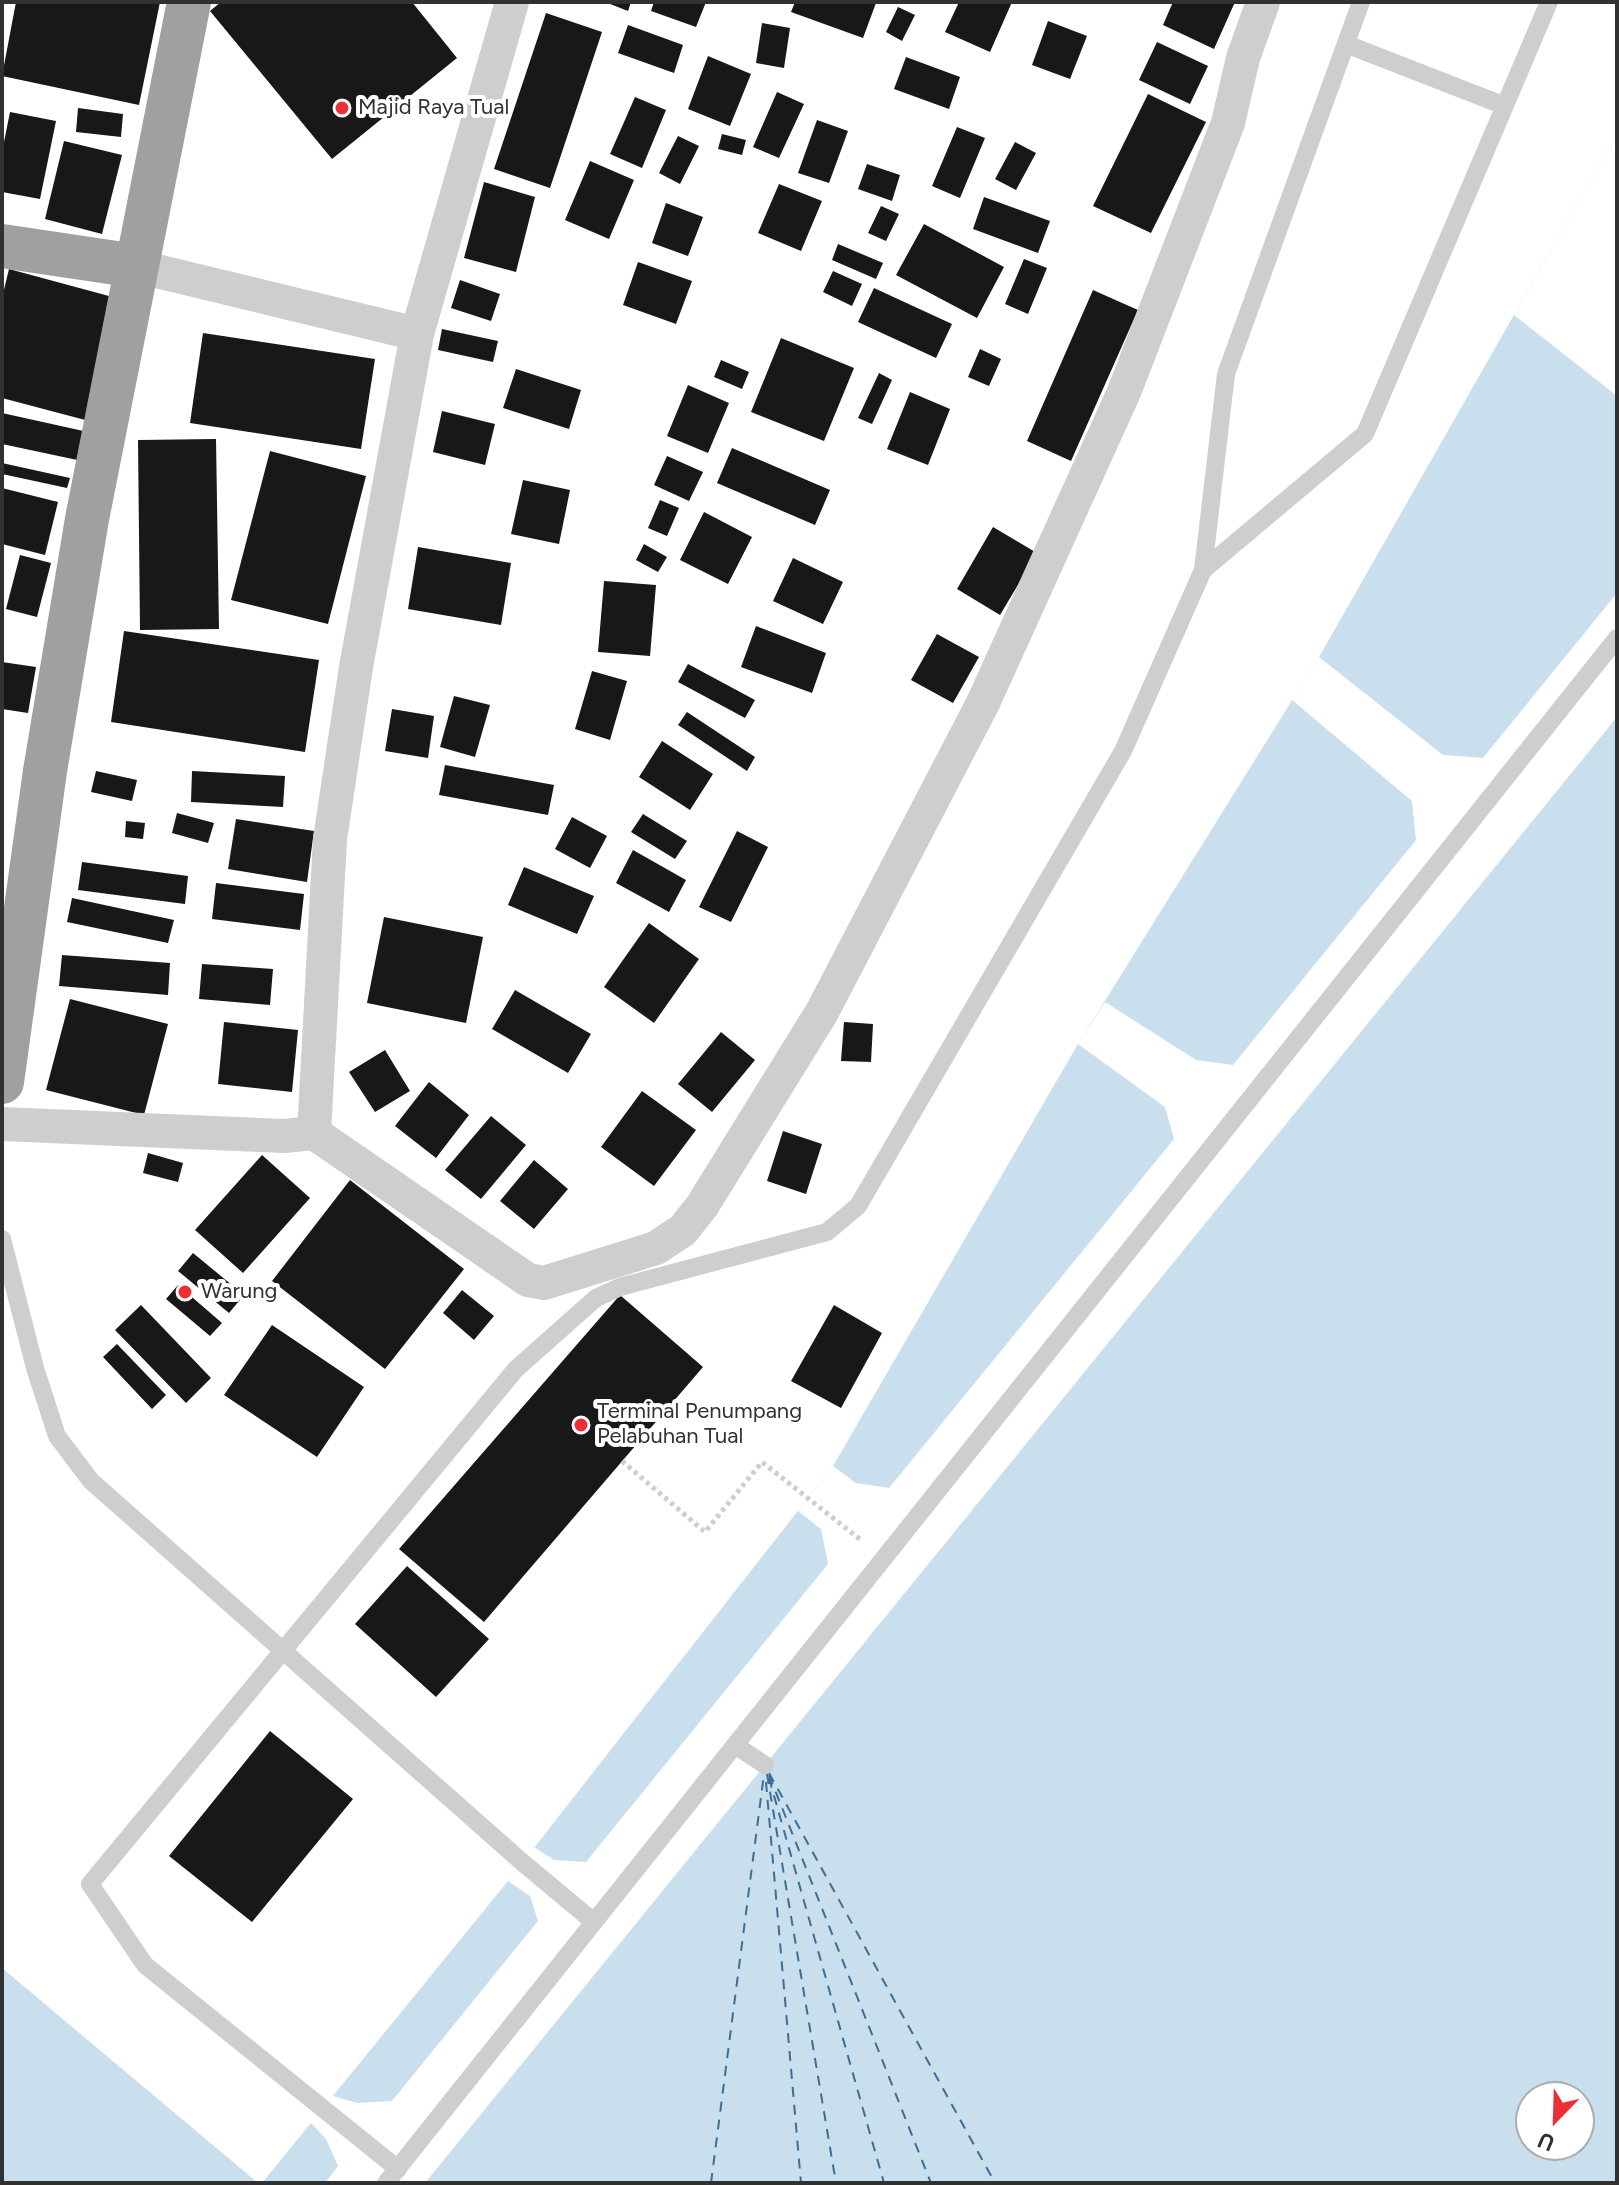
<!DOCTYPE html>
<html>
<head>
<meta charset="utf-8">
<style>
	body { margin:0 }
	#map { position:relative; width:1619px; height:2185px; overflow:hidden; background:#fff; font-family:Figtree,sans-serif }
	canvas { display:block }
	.frame { position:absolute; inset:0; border:4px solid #313131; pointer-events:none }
	.north { position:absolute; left:1515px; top:2081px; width:80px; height:80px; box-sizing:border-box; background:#fff; border:2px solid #adadad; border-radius:50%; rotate:203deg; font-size:22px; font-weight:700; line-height:32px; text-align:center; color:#313131 }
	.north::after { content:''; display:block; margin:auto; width:28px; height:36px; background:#ec2f35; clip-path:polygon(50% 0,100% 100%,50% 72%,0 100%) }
</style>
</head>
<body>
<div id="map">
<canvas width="1619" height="2185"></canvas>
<div class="frame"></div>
<div class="north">U</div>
</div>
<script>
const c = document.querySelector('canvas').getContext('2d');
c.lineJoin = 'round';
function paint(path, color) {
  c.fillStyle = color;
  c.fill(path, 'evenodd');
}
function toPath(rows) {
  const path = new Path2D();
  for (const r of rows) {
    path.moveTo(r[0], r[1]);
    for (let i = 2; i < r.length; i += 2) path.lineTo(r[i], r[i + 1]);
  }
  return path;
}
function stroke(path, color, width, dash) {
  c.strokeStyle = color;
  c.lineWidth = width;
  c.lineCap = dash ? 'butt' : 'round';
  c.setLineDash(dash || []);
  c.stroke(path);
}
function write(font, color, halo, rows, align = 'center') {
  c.font = font + ' Figtree,sans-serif';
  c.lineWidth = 8;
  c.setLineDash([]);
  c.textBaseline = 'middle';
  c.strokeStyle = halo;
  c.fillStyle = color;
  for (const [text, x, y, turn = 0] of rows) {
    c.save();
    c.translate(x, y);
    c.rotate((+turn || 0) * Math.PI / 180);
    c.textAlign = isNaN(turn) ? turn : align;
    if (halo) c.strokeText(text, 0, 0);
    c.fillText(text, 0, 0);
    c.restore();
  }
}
const water = toPath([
	[1617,134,1617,2183,262,2183,508,1881,833,1466,1078,1044,1319,657],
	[1531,2097,1579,2097,1579,2145,1531,2145],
	[2,1968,258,2183,2,2183]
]);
const pier = toPath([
	[1617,134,1617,396,1514,315],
	[1617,593,1617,717,425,2183,325,2183,338,2166,326,2139,311,2123,333,2096,357,2103,392,2101,538,1921,530,1896,508,1881,534,1847,554,1860,586,1862,828,1564,821,1529,798,1511,833,1466,856,1483,889,1488,1174,1139,1165,1107,1078,1044,1105,1002,1196,1060,1233,1065,1416,840,1412,801,1292,700,1319,657,1443,755,1483,758]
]);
const ferry = toPath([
	[769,1773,995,2183],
	[767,1774,836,2183],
	[769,1775,931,2183],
	[769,1778,884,2183],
	[766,1782,801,2183],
	[711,2183,764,1774]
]);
const building = toPath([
	[16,2,160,2,139,105,2,76],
	[221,2,412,2,457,58,332,159,210,11],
	[605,2,631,2,628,11],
	[654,2,706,2,696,27,651,11],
	[795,2,874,2,876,3,863,38,791,12],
	[959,2,1012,2,990,52,945,32],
	[1173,2,1235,2,1214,49,1163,25],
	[898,7,915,15,902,41,886,32],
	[546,13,602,32,550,188,494,169],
	[1048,21,1087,36,1070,79,1032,65],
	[762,23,790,28,784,68,756,63],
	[628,25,683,45,674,73,618,53],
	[1157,42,1208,66,1190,104,1139,80],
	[708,56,751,74,730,126,688,109],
	[906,57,960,77,949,109,894,89],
	[777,92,804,104,779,158,753,147],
	[1148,94,1206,122,1151,233,1093,206],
	[635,97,666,110,642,168,610,154],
	[78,108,123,114,121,137,76,132],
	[10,112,56,121,40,199,2,192,2,152],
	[817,120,848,131,829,183,798,173],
	[957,127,985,138,960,198,932,186],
	[722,134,746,140,742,155,718,149],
	[678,136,699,146,680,184,659,173],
	[64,141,122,155,102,234,45,219],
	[1015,142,1036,153,1016,190,995,179],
	[590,161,634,180,609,239,565,220],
	[867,164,900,175,892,201,858,189],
	[484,182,535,197,516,272,464,258],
	[779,184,822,201,801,251,758,233],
	[984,197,1050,221,1038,253,973,229],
	[666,203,703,217,688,256,652,243],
	[881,206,899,214,886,241,868,233],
	[924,224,1004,267,977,318,896,275],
	[838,244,883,263,876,279,832,260],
	[1024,259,1047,268,1028,314,1005,304],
	[638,262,692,281,676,324,623,305],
	[9,269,120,299,89,421,2,398,2,298],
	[833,271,862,284,852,306,823,292],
	[460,280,500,294,491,321,451,308],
	[874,288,952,324,936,358,858,322],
	[1093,290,1138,310,1071,461,1027,441],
	[442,329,498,341,493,362,438,350],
	[203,333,375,359,361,449,190,423],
	[781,338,854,368,824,441,751,412],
	[980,349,1001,359,989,386,968,377],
	[721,360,749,372,742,389,714,377],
	[516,369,581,390,569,429,503,408],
	[879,373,892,380,872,424,858,418],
	[688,385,729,403,708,453,667,436],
	[910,392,950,409,928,465,887,449],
	[442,411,495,424,485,465,433,452],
	[2,413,88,432,82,461,2,444],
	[216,439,219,629,140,630,138,440],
	[732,448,830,490,815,525,717,483],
	[270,451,366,476,328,624,231,600],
	[667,456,703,472,689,501,654,485],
	[2,463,70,478,67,488,2,474],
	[523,480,570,490,559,544,511,534],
	[2,488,58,502,45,555,2,544],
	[660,500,679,508,667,536,648,528],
	[704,512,752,537,728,584,680,560],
	[993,527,1037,553,1000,615,957,589],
	[644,544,667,557,658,572,636,560],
	[418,547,511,563,501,625,408,609],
	[20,555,51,563,37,617,6,609],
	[793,558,843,582,823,624,773,601],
	[604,581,656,585,650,656,598,652],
	[756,626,826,653,812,693,741,667],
	[124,631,319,660,305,752,111,722],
	[937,634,979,657,953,703,911,680],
	[2,662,36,667,28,713,2,709],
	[688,664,755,700,745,718,678,682],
	[592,671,627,681,610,740,575,729],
	[454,696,490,705,475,757,440,747],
	[392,709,434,716,428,758,385,751],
	[687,712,755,757,747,771,678,725],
	[662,741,713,774,690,810,639,777],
	[445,765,554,785,548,815,439,795],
	[96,771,137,780,132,801,91,792],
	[192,771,285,776,283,807,191,802],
	[177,813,214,823,208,843,172,833],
	[643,814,687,841,675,859,631,832],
	[572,817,607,836,590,868,555,849],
	[236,819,314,831,307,882,228,869],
	[126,821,145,823,143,839,125,837],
	[737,831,768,847,731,922,699,907],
	[633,850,686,880,669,912,616,883],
	[82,862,188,876,185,904,78,890],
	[524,867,594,896,577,934,508,905],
	[216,883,304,894,300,930,212,919],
	[72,898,174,920,168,943,67,922],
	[384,917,483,937,466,1023,367,1003],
	[649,923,699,959,654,1023,604,987],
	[62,955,170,963,168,995,59,986],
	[202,964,273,969,270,1005,199,999],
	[515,990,591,1034,568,1073,492,1029],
	[70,999,168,1024,144,1115,46,1090],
	[224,1022,298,1030,292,1092,218,1084],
	[844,1022,873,1024,871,1062,841,1061],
	[721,1032,755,1060,712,1112,678,1084],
	[385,1050,410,1091,375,1112,349,1072],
	[429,1082,469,1115,436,1158,395,1126],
	[642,1091,696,1130,654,1186,601,1147],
	[491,1116,526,1145,481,1199,445,1170],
	[783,1131,822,1144,806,1194,767,1181],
	[148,1153,183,1163,178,1182,143,1173],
	[262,1155,310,1198,243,1273,195,1230],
	[534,1160,568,1189,534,1229,500,1201],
	[350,1180,464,1269,385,1369,272,1281],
	[193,1253,244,1295,229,1313,178,1271],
	[178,1285,222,1323,210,1336,166,1299],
	[462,1290,494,1316,474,1340,443,1313],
	[620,1295,703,1367,484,1622,399,1549],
	[141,1305,211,1378,186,1403,115,1330],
	[834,1305,882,1333,841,1408,791,1381],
	[272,1325,364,1387,317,1457,224,1395],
	[117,1344,166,1395,152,1409,103,1357],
	[407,1566,489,1639,436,1697,355,1624],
	[270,1731,353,1799,252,1922,169,1856]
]);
const path = toPath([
	[622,1461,705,1532,762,1462,861,1540]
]);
const service = toPath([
	[1346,44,1505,106],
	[1203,570,1365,434,1549,2],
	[2,1239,35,1368,57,1436,91,1481,522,1862,594,1922],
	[735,1745,765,1765],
	[398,2169,145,1965,90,1884,516,1369,596,1298,620,1287,827,1232,858,1206,1123,751,1203,570,1226,374,1361,2],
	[386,2183,1617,638]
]);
const minor = toPath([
	[136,266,417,334,512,2],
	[2,1124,284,1136,314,1133,528,1280,544,1283,656,1248,683,1230,702,1206,822,1012,983,703,1124,392,1228,123,1243,58,1263,2],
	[314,1133,330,839,356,667,417,334]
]);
const trunk = toPath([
	[2,246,136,266],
	[2,1082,45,771,87,519,189,2]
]);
const markers = [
	[342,108,8,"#ec2f35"],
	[185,1292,8,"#ec2f35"],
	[581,1425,8,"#ec2f35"]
];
const poiNames = [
	["Majid Raya Tual",358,108],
	["Warung",201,1292],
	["Terminal Penumpang",597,1412],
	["Pelabuhan Tual",597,1437]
];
paint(water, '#cadfee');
paint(pier, '#fff');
stroke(ferry, '#3b6f97', 2, [10, 8]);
paint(building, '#181818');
stroke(path, '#cecece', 5, [4, 4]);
stroke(service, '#cecece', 18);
stroke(minor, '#cecece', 34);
stroke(trunk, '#a0a0a0', 44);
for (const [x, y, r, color] of markers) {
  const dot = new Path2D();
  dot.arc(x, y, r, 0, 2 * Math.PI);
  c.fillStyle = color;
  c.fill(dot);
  stroke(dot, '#fff', 3);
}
write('22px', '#313131', '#fff', poiNames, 'left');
</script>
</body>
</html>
